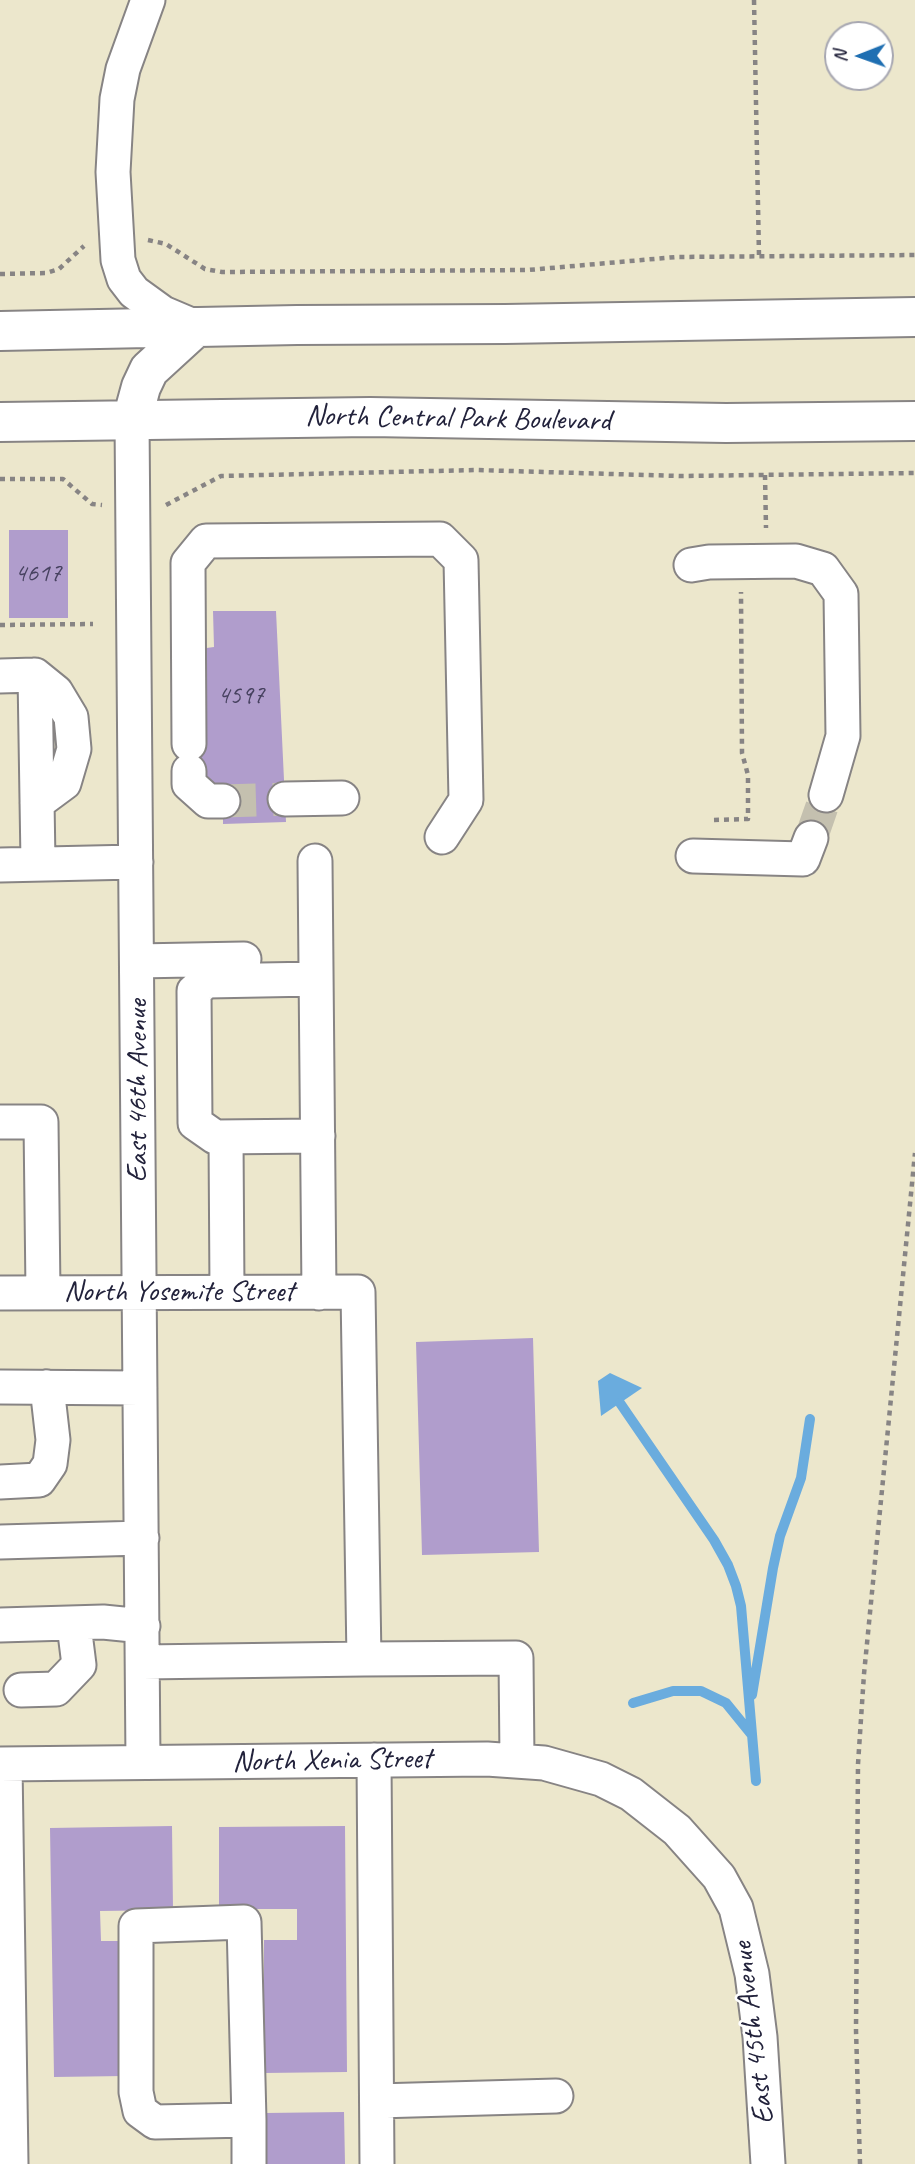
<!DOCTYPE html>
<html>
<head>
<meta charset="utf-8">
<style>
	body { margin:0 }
	#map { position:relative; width:915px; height:2164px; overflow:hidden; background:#ece7cc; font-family:Caveat,sans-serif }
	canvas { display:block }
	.north { position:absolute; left:824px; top:21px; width:70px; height:70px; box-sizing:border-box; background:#fff; border:2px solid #a7a7b1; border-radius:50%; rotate:269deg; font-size:19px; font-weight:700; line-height:28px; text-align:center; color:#22223b }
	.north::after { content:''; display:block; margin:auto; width:24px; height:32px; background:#1f6fb2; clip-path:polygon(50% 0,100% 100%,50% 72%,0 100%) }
</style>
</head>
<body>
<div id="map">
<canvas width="915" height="2164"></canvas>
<div class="north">N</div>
</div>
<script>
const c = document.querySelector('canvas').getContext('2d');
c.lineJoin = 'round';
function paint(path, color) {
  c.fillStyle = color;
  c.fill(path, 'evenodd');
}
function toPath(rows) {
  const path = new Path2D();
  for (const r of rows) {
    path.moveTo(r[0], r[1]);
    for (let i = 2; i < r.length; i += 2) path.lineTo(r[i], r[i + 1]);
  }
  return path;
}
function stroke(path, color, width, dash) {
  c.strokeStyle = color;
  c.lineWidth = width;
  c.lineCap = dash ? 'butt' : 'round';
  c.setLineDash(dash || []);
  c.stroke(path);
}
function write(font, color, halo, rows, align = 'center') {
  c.font = font + ' Caveat,sans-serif';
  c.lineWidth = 5;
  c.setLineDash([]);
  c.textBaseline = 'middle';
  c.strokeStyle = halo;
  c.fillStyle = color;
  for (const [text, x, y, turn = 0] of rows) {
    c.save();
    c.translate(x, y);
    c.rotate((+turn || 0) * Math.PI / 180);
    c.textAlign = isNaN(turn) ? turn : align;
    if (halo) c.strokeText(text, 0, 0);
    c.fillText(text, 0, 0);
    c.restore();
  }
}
const water = toPath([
	[610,1373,642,1388,601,1416,598,1381]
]);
const stream = toPath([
	[620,1403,714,1540,728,1565,736,1586,741,1606,756,1781],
	[752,1695,773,1568,780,1536,801,1478,810,1419],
	[633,1703,673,1691,701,1691,726,1703,752,1735]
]);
const building = toPath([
	[9,530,68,530,68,618,9,618],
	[213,611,276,611,286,822,223,824,223,793,202,773,178,769,175,746,199,649,214,647],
	[533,1338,539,1552,422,1555,416,1342],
	[172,1826,173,1910,100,1911,101,1941,122,1941,124,2076,54,2077,50,1828],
	[345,1826,347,2072,264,2073,264,1940,297,1940,297,1909,219,1909,219,1827],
	[344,2112,345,2164,266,2164,265,2113]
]);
const minorTunnel = toPath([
	[223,801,285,799],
	[811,838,826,795]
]);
const path = toPath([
	[754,0,759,256],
	[148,240,166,244,205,269,222,272,528,270,676,257,915,255],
	[0,274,46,273,59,269,84,246],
	[765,475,766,528],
	[0,479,63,479,92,504,102,505],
	[166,505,221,476,476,470,680,476,915,473],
	[0,625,93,624],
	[714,820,748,819,748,775,742,753,741,592],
	[860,2164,856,2030,858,1764,864,1674,915,1153]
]);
const minor = toPath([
	[148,0,123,69,117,99,113,172,118,260,124,279,134,292,163,313,196,327],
	[132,420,143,1762],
	[691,565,709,562,796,561,823,569,841,594,843,736,826,795],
	[35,675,56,692,71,717,74,749,64,783,37,803],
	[0,676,35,675,38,862],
	[189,744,188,563,206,541,440,539,461,560,466,800,442,837],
	[189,771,189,784,208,801,223,801],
	[285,799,342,798],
	[693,856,803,859,811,838],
	[315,861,319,1293],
	[0,865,136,862],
	[137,961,244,959],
	[316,979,207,981,194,991,195,1123,215,1137,318,1136],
	[0,1122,41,1122,43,1292],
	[226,1137,227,1292],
	[0,1293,358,1292,364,1659,143,1662],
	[0,1387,140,1388],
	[0,1482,39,1480,50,1464,53,1440,47,1387],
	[0,1542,142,1538],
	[0,1625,103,1622,143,1626],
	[364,1659,516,1658,517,1760],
	[21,1690,56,1689,79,1665,74,1625],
	[374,1760,377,2164],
	[0,1764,487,1759,544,1763,601,1779,631,1794,677,1830,719,1877,736,1908,752,1974,760,2037,768,2164],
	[5,1764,11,2164],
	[377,2101,556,2096],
	[249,2120,155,2122,140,2111,136,2092,136,1926,244,1922,249,2120,249,2164]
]);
const major = toPath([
	[0,331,297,325,505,324,915,317],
	[132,420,141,387,149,370,196,327],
	[0,422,370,417,726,423,915,421]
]);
const numberNames = [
	["4617",38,574],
	["4597",241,696]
];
const streetNames = [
	["North Central Park Boulevard",458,419,1],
	["East 46th Avenue",138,1091,-90],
	["North Yosemite Street",179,1292],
	["North Xenia Street",332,1761,-1],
	["East 45th Avenue",754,2033,-97]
];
paint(water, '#6aacde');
stroke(stream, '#6aacde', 10);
paint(building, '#b09dcc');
stroke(minorTunnel, '#c4c0af', 33, [33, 17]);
stroke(minor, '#878484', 37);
stroke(major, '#878484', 42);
stroke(path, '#878484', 4.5, [5, 5]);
stroke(minor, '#fff', 33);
stroke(major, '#fff', 38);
write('26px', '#46415f', null, numberNames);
write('30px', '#22223b', '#fff', streetNames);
</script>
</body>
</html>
